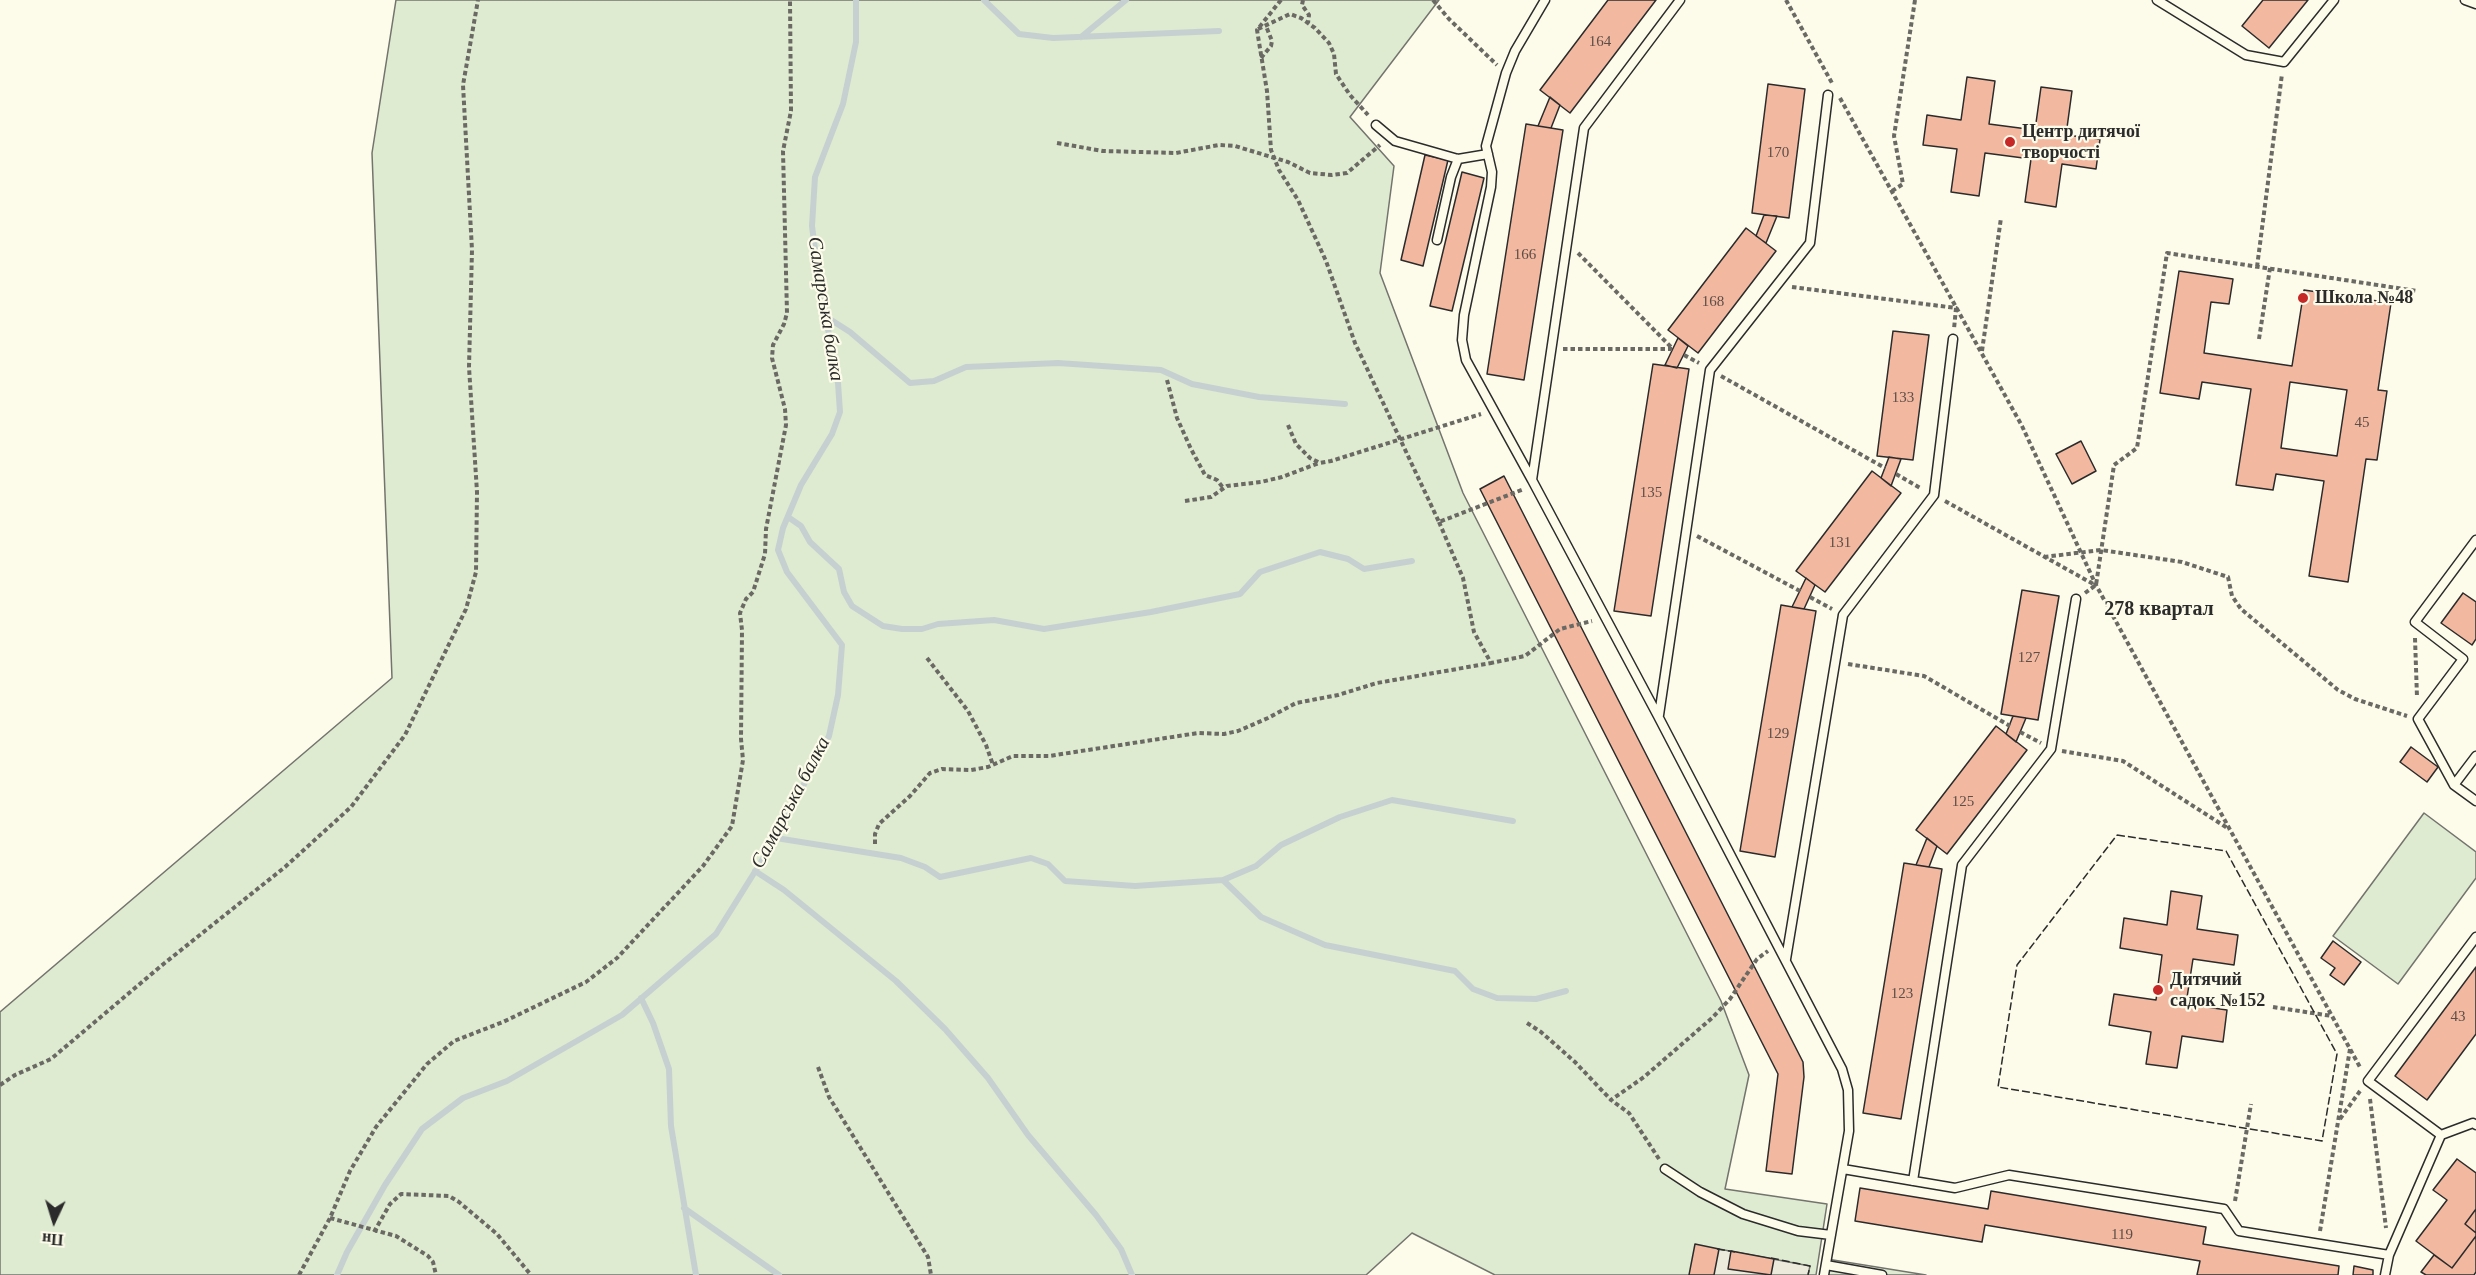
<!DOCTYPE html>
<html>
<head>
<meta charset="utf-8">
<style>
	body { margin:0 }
	#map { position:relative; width:2476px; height:1275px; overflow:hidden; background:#fdfbea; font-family:"Times New Roman",serif }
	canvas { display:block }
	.north { position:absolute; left:24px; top:1191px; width:60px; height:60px; -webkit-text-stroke:4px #fdfbea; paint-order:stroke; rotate:184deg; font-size:16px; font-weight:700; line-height:24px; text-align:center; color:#2b2b2b }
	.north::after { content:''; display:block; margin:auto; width:21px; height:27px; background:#2b2b2b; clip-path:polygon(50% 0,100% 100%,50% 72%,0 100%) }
</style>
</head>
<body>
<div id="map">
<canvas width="2476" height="1275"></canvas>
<div class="north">Пн</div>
</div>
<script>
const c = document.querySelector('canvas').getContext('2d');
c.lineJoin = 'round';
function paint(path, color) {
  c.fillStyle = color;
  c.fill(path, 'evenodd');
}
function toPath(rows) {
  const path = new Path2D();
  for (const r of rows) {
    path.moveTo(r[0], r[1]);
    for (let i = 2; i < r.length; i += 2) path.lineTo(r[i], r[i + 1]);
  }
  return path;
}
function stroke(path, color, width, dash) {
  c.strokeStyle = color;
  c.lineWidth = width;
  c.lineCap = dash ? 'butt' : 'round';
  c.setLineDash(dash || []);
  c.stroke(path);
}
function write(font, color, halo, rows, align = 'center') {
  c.font = font + ' "Times New Roman",serif';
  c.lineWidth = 4.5;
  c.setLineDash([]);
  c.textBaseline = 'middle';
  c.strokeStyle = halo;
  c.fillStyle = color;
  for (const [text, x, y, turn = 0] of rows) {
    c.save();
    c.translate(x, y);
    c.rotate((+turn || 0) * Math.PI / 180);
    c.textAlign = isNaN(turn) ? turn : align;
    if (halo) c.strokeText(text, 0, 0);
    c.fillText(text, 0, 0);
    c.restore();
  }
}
const green = toPath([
	[396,0,1439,0,1350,117,1394,166,1380,273,1463,493,1721,1001,1749,1075,1725,1189,1827,1204,1816,1275,1495,1275,1412,1233,1366,1275,0,1275,0,1012,392,678,372,153,396,0],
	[2424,813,2476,852,2476,878,2398,984,2333,936,2424,813],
	[1827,1259,1926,1275,1824,1275,1827,1259]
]);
const parking = toPath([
	[1719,1249,1810,1266,1808,1275,1689,1275,1719,1249]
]);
const stream = toPath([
	[984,0,1019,34,1053,38,1219,31],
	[1081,37,1126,0],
	[825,316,850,332,910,383,934,381,966,367,1058,363,1161,370,1192,384,1259,397,1345,404],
	[788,517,801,526,810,542,839,569,844,592,852,606,883,626,902,629,922,629,938,624,994,620,1044,629,1151,612,1240,594,1260,572,1320,552,1348,559,1364,569,1412,561],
	[776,838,901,858,925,867,940,877,1031,858,1048,864,1065,881,1135,886,1223,880,1261,917,1325,945,1455,971,1473,989,1497,998,1536,999,1566,991],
	[755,871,784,890,896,981,945,1029,988,1078,1028,1135,1096,1215,1121,1249,1132,1275],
	[1223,880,1256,866,1281,845,1340,817,1392,800,1513,821],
	[641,998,653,1023,669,1069,671,1126,696,1275],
	[684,1208,779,1275],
	[337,1275,347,1252,385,1185,422,1129,463,1098,507,1081,622,1015,716,934,776,838,829,736,838,695,842,645,787,572,778,550,783,528,801,485,832,434,840,412,838,383,819,281,812,226,815,177,843,104,856,42,856,0]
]);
const building = toPath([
	[1608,0,1656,0,1570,113,1540,90,1608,0],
	[2263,0,2308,0,2269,48,2242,26,2263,0],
	[1967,77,1995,81,1989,124,2035,130,2041,87,2072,91,2066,135,2100,139,2096,169,2062,164,2056,207,2025,202,2031,159,1985,153,1979,196,1951,192,1957,149,1923,145,1927,115,1961,120,1967,77],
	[1768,84,1805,89,1789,218,1752,213,1768,84],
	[1550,97,1560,105,1551,128,1538,126,1550,97],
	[1526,124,1563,130,1524,380,1487,374,1526,124],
	[1425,155,1448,160,1423,266,1401,260,1425,155],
	[1462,172,1484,178,1452,311,1430,306,1462,172],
	[1764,215,1777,216,1766,243,1756,236,1764,215],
	[1746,228,1776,251,1698,353,1668,330,1746,228],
	[2179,271,2233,279,2229,304,2211,302,2204,353,2292,366,2304,290,2391,303,2378,390,2387,391,2377,460,2366,459,2348,582,2309,576,2324,481,2276,474,2273,490,2236,485,2251,389,2202,382,2199,399,2160,393,2179,271],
	[2290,382,2347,390,2337,456,2281,448,2290,382],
	[1893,331,1929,335,1913,460,1877,456,1893,331],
	[1678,338,1688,346,1677,368,1665,365,1678,338],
	[1653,364,1689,369,1651,616,1614,611,1653,364],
	[2081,441,2096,471,2072,484,2056,454,2081,441],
	[1889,457,1901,459,1891,486,1881,478,1889,457],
	[1872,471,1901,493,1825,592,1796,571,1872,471],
	[1504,476,1803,1062,1804,1077,1792,1174,1766,1171,1778,1074,1480,489,1504,476],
	[1806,578,1815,585,1804,609,1792,607,1806,578],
	[2022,590,2059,596,2038,720,2001,714,2022,590],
	[2463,593,2476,602,2476,639,2472,645,2441,623,2463,593],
	[1781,605,1816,611,1775,857,1740,851,1781,605],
	[2013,716,2026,718,2016,742,2006,734,2013,716],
	[1996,726,2027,750,1947,854,1916,830,1996,726],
	[2411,747,2438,767,2427,782,2400,762,2411,747],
	[1927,838,1937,846,1929,867,1916,865,1927,838],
	[1904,863,1942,869,1901,1119,1863,1113,1904,863],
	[2171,891,2202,896,2197,929,2238,935,2234,965,2193,959,2186,1004,2227,1010,2223,1042,2182,1036,2177,1068,2146,1064,2151,1032,2109,1025,2114,994,2156,1000,2162,955,2120,948,2124,918,2167,925,2171,891],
	[2333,941,2361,962,2344,985,2330,975,2335,968,2321,958,2333,941],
	[2476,967,2476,1034,2427,1100,2395,1076,2476,967],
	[2457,1159,2476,1173,2476,1209,2465,1224,2476,1233,2476,1236,2452,1268,2416,1241,2447,1200,2433,1190,2457,1159],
	[1860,1188,1988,1209,1991,1191,2206,1227,2203,1244,2339,1266,2338,1275,2197,1275,2200,1261,1985,1225,1982,1242,1855,1221,1860,1188],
	[2476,1209,2476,1233,2465,1224,2476,1209],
	[2476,1236,2476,1272,2474,1275,2426,1275,2421,1272,2434,1255,2452,1268,2476,1236],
	[1695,1244,1719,1249,1714,1275,1689,1275,1695,1244],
	[1731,1251,1774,1259,1771,1275,1728,1269,1731,1251],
	[2354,1266,2373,1270,2373,1275,2353,1275,2354,1266]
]);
const path = toPath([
	[1281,0,1257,30,1267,91,1271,150,1279,170,1298,200,1326,261,1355,343,1439,522,1524,489],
	[1303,0,1302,5,1309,15,1308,23],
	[1433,0,1449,19,1497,65],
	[1786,0,1832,83],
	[1258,29,1290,14,1301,18,1315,28,1329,43,1334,54,1336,74,1350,95,1368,115],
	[1261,58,1271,46,1272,41,1266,26],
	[1840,98,2022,426,2096,585,2361,1069],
	[1057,143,1103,151,1176,153,1219,145,1235,146,1288,162,1310,173,1332,175,1347,173,1380,145],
	[1892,191,1903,184,1894,136,1915,0],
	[1578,253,1673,349],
	[2257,267,2282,74],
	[1792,287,1956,308,1954,329],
	[2259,339,2270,268],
	[1563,349,1672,349],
	[1982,351,2001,218],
	[1684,355,1699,363],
	[1721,376,1885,468],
	[1167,380,1177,418,1191,449,1205,475,1217,480,1224,489],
	[1288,425,1296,444,1310,458,1320,463,1331,461,1481,414],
	[1896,474,1922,489],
	[1185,501,1211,497,1227,486,1261,482,1282,477,1319,463],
	[1945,501,2095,585],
	[1439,522,1463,578,1474,632,1491,663,1525,656,1560,629,1592,621],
	[1697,536,1800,591],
	[2044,557,2101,550,2182,562,2228,577,2232,596,2241,609,2338,690,2355,699,2407,716],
	[2085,593,2096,585,2114,465,2137,448,2167,253,2417,291],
	[1810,597,1832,609],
	[2415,638,2417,697],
	[927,658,968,711,986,745,993,765],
	[1848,664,1924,676,2010,726],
	[2020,732,2041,743],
	[2062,751,2123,761,2229,829],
	[875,844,875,834,879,824,910,796,930,773,942,769,971,770,988,767,1013,756,1049,756,1198,733,1224,734,1238,731,1268,718,1296,703,1338,695,1377,683,1491,663],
	[2273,1007,2332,1016],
	[1527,1023,1541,1032,1575,1062,1611,1100],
	[818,1067,829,1097,928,1257,931,1275],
	[0,1085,15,1075,51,1059,161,966,285,867,351,807,405,735,466,609,476,572,477,492,469,367,472,250,463,85,478,0],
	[2370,1099,2386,1228],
	[2340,1119,2360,1091],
	[1659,1159,1629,1113,1611,1100,1644,1077,1712,1018,1730,999,1757,959,1768,951],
	[2235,1201,2251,1104],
	[330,1218,396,1236,428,1256,433,1262,436,1275],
	[2320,1231,2350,1049],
	[374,1232,390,1204,401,1194,449,1196,459,1202,497,1234,531,1275],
	[299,1275,330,1218,350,1171,376,1127,427,1064,454,1041,503,1022,586,982,617,958,703,866,732,826,743,760,741,739,742,630,740,613,746,599,753,592,765,554,766,529,786,425,785,409,772,358,773,345,784,324,787,313,783,151,791,111,790,0]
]);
const lane = toPath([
	[1545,0,1515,51,1506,73,1486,146,1492,172,1491,187,1464,315,1462,340,1466,360,1532,480,1584,128,1680,0],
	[2157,0,2246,55,2284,62,2334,0],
	[2465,0,2476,4],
	[1376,125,1395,141,1458,159,1488,154],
	[1437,240,1451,177,1458,159],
	[1532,480,1658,716,1842,1069,1848,1090,1849,1131,1824,1275],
	[2476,540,2415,622,2463,659,2418,719,2454,785,2476,801],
	[1659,715,1710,370,1810,243,1828,95],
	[2454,785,2476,756],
	[1786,959,1843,615,1934,495,1953,339],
	[2441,1135,2368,1081,2476,937],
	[1665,1169,1700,1192,1743,1214,1798,1231,1831,1235],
	[1843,1169,1955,1188,2009,1175,2224,1209,2239,1231,2389,1255],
	[1913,1181,1962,865,2051,749,2076,599],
	[1826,1265,1882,1275],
	[2385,1275,2389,1255,2441,1135,2473,1123,2476,1125]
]);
const fence = toPath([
	[2117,835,2226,851,2337,1054,2322,1141,1998,1087,2017,965,2117,835],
	[1717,1249,1735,1252],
	[1771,1258,1810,1266,1808,1275]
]);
const markers = [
	[2010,142,6,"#c62828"],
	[2303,298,6,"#c62828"],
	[2158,990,6,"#c62828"]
];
const numberNames = [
	["164",1600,42],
	["170",1778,153],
	["166",1525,255],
	["168",1713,302],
	["133",1903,398],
	["45",2362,423],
	["135",1651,493],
	["131",1840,543],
	["127",2029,658],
	["129",1778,734],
	["125",1963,802],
	["123",1902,994],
	["43",2458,1017],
	["119",2122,1235]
];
const poiNames = [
	["Центр дитячої",2022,132],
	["творчості",2022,153],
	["Школа №48",2315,298],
	["Дитячий",2170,980],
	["садок №152",2170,1001]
];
const waterNames = [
	["Самарська балка",825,309,81],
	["Самарська балка",791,803,-62]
];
const neighbourhoodNames = [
	["278 квартал",2159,610]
];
paint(green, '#deebd1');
stroke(green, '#74746e', 1.5);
paint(parking, '#eceadb');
stroke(parking, '#74746e', 1.5);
stroke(stream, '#c7d0d0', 6);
paint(building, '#f2b8a0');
stroke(building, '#2b2b2b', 1.5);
stroke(lane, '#2b2b2b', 11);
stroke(path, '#6a6964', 4, [4.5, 3]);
stroke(lane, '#fdfbea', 8);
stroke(fence, '#2b2b2b', 1.5, [8, 3]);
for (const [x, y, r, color] of markers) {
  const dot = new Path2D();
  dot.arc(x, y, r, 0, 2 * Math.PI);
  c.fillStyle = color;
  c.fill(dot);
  stroke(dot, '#fdfbea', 2);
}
write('15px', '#5d4e48', null, numberNames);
write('bold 18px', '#2b2b2b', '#fdfbea', poiNames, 'left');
write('italic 20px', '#2b2b2b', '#fdfbea', waterNames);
write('bold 20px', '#2b2b2b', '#fdfbea', neighbourhoodNames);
</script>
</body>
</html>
